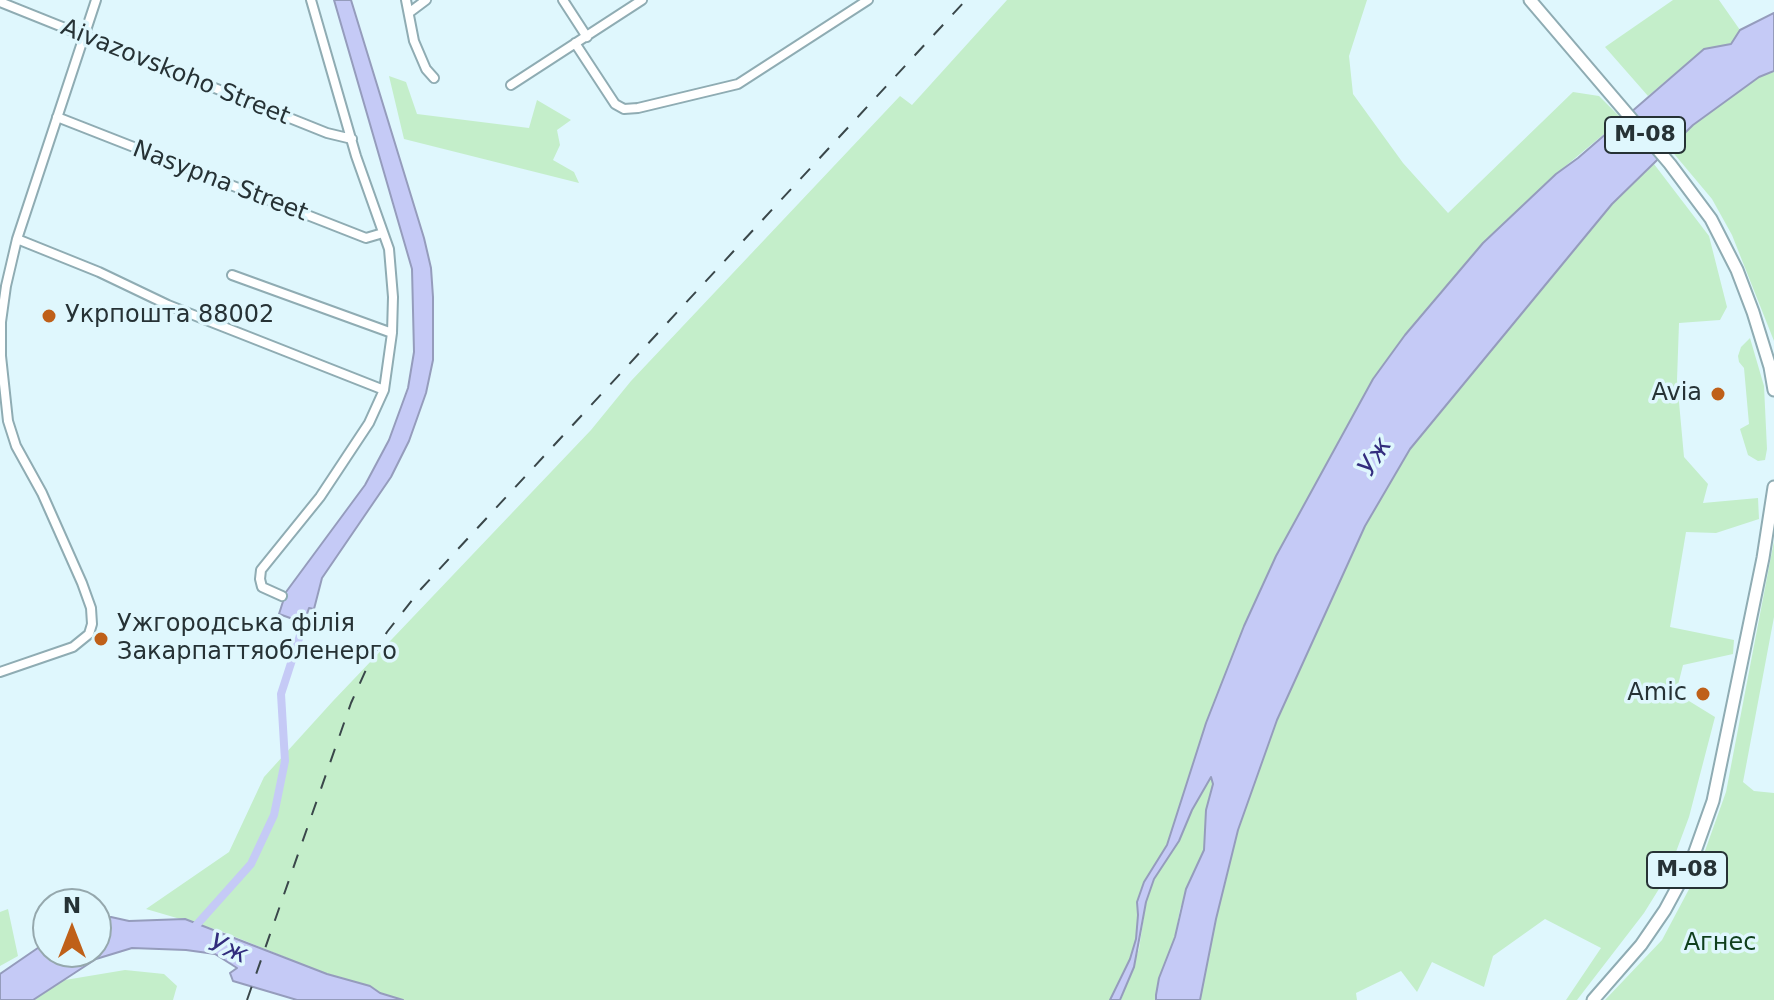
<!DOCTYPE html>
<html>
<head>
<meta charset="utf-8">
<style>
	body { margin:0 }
	#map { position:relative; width:1774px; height:1000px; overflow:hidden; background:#dff7fd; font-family:"DejaVu Sans",sans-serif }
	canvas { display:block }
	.north { position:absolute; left:32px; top:888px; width:80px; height:80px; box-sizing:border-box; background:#dff7fd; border:2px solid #95a8ad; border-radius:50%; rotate:0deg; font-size:22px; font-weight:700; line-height:32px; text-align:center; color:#263235 }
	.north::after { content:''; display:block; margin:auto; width:28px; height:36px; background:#bf6019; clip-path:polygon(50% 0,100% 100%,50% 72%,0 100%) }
</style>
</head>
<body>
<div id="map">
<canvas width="1774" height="1000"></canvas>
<div class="north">N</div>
</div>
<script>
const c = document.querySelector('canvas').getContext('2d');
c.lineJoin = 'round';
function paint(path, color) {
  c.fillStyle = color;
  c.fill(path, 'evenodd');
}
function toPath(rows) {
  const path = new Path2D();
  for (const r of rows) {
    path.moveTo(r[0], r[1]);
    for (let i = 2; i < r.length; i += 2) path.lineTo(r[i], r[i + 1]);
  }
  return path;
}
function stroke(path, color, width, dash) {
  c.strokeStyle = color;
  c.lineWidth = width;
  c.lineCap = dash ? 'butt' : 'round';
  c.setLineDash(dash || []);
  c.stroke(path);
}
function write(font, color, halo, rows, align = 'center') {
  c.font = font + ' "DejaVu Sans",sans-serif';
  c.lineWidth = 7;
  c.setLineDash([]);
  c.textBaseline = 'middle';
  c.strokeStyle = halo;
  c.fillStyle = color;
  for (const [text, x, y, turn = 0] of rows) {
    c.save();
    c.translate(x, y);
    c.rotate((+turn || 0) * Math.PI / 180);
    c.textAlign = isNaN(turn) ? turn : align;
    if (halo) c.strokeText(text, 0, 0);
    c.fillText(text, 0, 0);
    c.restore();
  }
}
const green = toPath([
	[1007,0,1367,0,1349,56,1353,94,1403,163,1448,213,1573,92,1599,96,1622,119,1556,174,1441,291,1373,380,1276,556,1244,626,1206,723,1167,845,1144,882,1137,902,1138,915,1136,939,1130,959,1110,1000,403,1000,380,993,369,986,327,974,218,930,146,909,229,852,264,777,333,701,591,430,631,381,900,96,912,105],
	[1673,0,1719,0,1740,30,1731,44,1704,49,1648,96,1605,47],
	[1774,71,1774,341,1732,235,1712,199,1670,149,1693,125,1759,77],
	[389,76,406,82,417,114,529,128,537,100,571,120,557,130,560,145,553,160,574,172,579,183,404,139],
	[1654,164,1709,236,1727,307,1720,320,1679,323,1677,380,1684,457,1708,484,1703,503,1758,498,1759,519,1716,533,1686,532,1670,627,1734,640,1733,654,1683,665,1676,693,1715,717,1689,817,1667,876,1644,913,1577,1000,1566,1000,1601,948,1545,919,1493,956,1484,987,1432,962,1417,992,1401,971,1356,993,1357,1000,1200,1000,1216,919,1238,830,1277,720,1365,526,1410,449,1612,204],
	[1750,338,1764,386,1767,449,1765,460,1758,461,1748,455,1740,429,1749,424,1744,368,1739,362,1738,356,1741,347],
	[1774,541,1774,617,1743,782,1754,791,1774,793,1774,1000,1605,1000,1662,940,1696,876,1726,792],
	[1212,776,1213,784,1206,810,1204,850,1180,909,1175,937,1159,978,1156,1000,1121,1000,1139,949,1146,902,1154,879,1179,841,1192,810],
	[8,909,18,956,0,966,0,912],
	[125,970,164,974,177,986,173,1000,33,1000,59,981]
]);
const water = toPath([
	[334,0,351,0,424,238,431,268,433,297,433,360,426,393,409,441,391,477,322,578,314,609,309,608,304,623,279,614,286,592,365,485,389,440,408,388,414,352,412,269,334,0],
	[1774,13,1774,71,1759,77,1693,125,1612,204,1410,449,1365,526,1277,720,1238,830,1216,919,1200,1000,1156,1000,1156,995,1159,978,1175,937,1186,889,1204,850,1206,810,1213,784,1211,777,1192,810,1179,841,1154,879,1146,902,1134,967,1120,1000,1110,1000,1130,959,1136,939,1138,915,1137,902,1144,882,1167,845,1206,723,1244,626,1276,556,1373,379,1405,335,1483,243,1556,174,1578,158,1704,49,1731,44,1740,30,1774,13],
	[111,917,129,921,185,919,327,974,370,986,380,993,403,1000,297,1000,233,981,230,973,237,968,215,954,186,950,132,948,96,959,33,1000,0,1000,0,974,48,941,48,952,96,952,96,921,111,917]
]);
const canal = toPath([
	[192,930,251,864,274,815,285,761,281,694,304,623,302,613]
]);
const minor = toPath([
	[406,0,414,41,426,69,434,78],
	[563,0,587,37],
	[0,2,327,133,352,139],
	[410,12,426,0],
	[575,43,615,104,624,109,638,108,738,84,868,0],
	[511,85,642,0],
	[57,117,366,238,383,233],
	[17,239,99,272,168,305,384,390],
	[232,275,392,333],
	[282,596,262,587,260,579,261,570,320,497,369,423,384,390,392,333,393,297,389,249,356,156,311,0],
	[0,672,73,647,89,634,92,624,91,608,82,583,42,493,16,446,8,421,1,356,1,322,6,286,17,239,96,0]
]);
const highway = toPath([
	[1530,0,1670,164,1711,219,1737,270,1753,312,1770,367,1774,390],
	[1593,1000,1641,945,1665,910,1692,860,1713,801,1763,558,1774,487]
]);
const rail = toPath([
	[247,1000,351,703,369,663,387,632,421,589,966,0]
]);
const markers = [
	[49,316,8,"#bf6019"],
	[1718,394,8,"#bf6019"],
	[101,639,8,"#bf6019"],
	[1703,694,8,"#bf6019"]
];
const shields = [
	[1645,135,80],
	[1687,870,80]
];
const shieldNames = [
	["М-08",1645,135],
	["М-08",1687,870]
];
const streetNames = [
	["Aivazovskoho Street",175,73,22],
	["Nasypna Street",220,182,21]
];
const poiNames = [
	["Укрпошта 88002",65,316],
	["Avia",1702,394,"right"],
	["Ужгородська філія",117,625],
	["Закарпаттяобленерго",117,653],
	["Amic",1687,694,"right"]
];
const parkNames = [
	["Агнес",1720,944]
];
const waterNames = [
	["Уж",1376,457,-58],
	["Уж",228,950,22]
];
paint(green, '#c4eeca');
paint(water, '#c5caf6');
stroke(water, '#959cbc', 2);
stroke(canal, '#c5caf6', 8);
stroke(minor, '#8facb3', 12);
stroke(highway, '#8facb3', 15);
stroke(minor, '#fff', 8);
stroke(highway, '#fff', 11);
stroke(rail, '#3a474a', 2, [14, 14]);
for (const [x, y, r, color] of markers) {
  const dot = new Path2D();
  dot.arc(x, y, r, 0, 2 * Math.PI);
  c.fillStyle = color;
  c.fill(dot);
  stroke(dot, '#dff7fd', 3);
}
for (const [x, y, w] of shields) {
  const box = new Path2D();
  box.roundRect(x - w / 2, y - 18, w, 36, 6);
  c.fillStyle = '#dff7fd';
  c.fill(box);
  stroke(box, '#263235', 2);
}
write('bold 22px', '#263235', null, shieldNames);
write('24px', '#263235', '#dff7fd', streetNames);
write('24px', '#263235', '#dff7fd', poiNames, 'left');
write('24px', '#0f3f1c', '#dff7fd', parkNames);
write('italic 26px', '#322d7d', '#dff7fd', waterNames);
</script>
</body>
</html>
